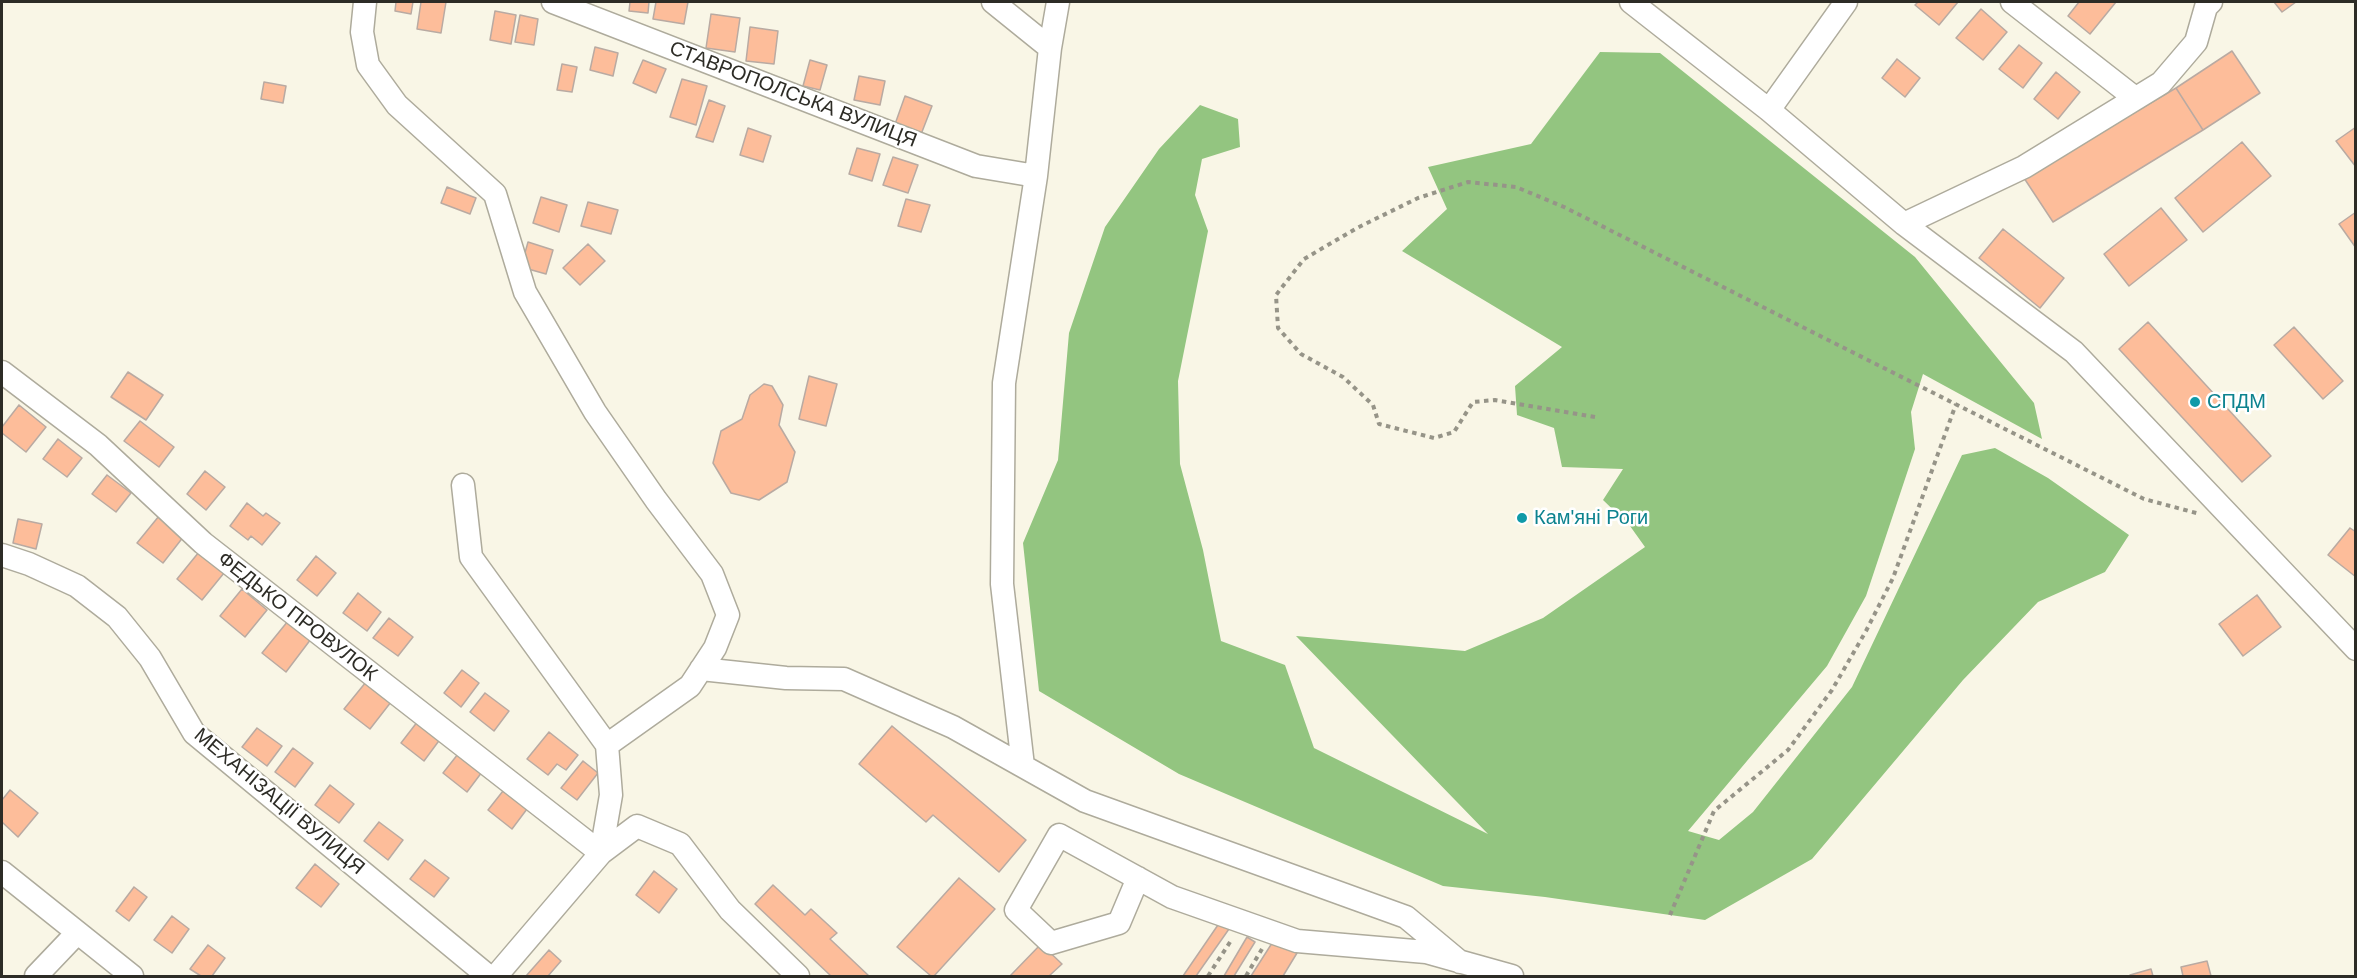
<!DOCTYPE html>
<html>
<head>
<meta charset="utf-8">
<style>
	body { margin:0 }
	#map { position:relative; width:2357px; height:978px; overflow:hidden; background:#f9f6e6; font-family:Arial,sans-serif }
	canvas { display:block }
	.frame { position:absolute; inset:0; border:3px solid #2d2c26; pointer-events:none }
</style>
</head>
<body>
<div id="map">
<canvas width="2357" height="978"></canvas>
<div class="frame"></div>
</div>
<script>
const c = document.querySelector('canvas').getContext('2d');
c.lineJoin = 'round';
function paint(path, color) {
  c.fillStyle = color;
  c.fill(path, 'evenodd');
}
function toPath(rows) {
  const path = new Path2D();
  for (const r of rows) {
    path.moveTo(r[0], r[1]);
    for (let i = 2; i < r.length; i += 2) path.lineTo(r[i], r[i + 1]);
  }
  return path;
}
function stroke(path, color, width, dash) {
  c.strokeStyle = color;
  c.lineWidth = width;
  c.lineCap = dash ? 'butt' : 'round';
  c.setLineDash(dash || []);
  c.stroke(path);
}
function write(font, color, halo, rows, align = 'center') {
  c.font = font + ' Arial,sans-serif';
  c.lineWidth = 5;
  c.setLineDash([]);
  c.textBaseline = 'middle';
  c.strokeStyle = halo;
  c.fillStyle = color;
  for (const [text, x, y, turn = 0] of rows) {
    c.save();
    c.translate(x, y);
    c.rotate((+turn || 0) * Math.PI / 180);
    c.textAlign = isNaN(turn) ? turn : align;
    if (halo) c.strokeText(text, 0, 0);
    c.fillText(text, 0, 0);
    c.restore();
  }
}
const forest = toPath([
	[1600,52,1660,53,1915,257,2034,403,2042,439,1923,374,1911,412,1915,449,1866,596,1827,666,1688,831,1719,840,1753,812,1852,687,1962,455,1995,448,2048,478,2129,535,2105,572,2038,602,1963,680,1812,859,1705,920,1545,897,1443,886,1179,774,1039,691,1023,543,1058,460,1069,333,1105,227,1159,149,1200,105,1238,119,1240,147,1202,159,1195,195,1208,231,1178,381,1180,464,1203,550,1221,641,1285,665,1314,748,1488,834,1296,636,1465,651,1543,618,1645,547,1630,526,1603,500,1623,469,1562,467,1554,428,1517,415,1515,386,1562,347,1402,251,1447,209,1428,167,1531,144]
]);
const building = toPath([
	[396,2,413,2,411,14,395,11,396,2],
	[421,2,446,2,441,33,417,29,421,2],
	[630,2,649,2,648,13,629,11,630,2],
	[656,2,688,2,684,24,653,19,656,2],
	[1918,2,1958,2,1939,25,1915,5,1918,2],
	[2079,2,2116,2,2090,34,2068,16,2079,2],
	[2274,2,2296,2,2282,12,2274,2],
	[1981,9,2007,32,1983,60,1956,38,1981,9],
	[495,11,516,15,511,44,490,40,495,11],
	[711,14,740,18,735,52,706,48,711,14],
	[520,15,538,19,534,45,515,42,520,15],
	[750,27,778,31,774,64,746,61,750,27],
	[2019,45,2042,63,2023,88,1999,69,2019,45],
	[595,47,618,53,613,76,590,70,595,47],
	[2232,51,2260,93,2203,130,2176,88,2232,51],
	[1897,59,1920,78,1905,97,1882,78,1897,59],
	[643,60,666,69,656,93,633,83,643,60],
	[810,60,827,65,820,90,803,86,810,60],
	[562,64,577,67,572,92,557,90,562,64],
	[2056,72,2080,92,2058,119,2034,99,2056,72],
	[859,76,885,81,880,105,854,100,859,76],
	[682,79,707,86,696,125,670,117,682,79],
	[264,82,286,86,283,103,261,99,264,82],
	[2176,88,2203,130,2053,222,2024,178,2176,88],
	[905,96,932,106,920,137,894,127,905,96],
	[709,100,725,106,713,142,696,137,709,100],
	[2356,127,2356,167,2336,141,2356,127],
	[748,128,771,136,763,162,740,155,748,128],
	[2242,142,2271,176,2203,232,2175,198,2242,142],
	[857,148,880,154,872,181,849,174,857,148],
	[893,157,918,165,908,193,883,185,893,157],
	[447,187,476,198,470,214,441,203,447,187],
	[541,197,567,205,559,232,533,223,541,197],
	[906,199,930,205,921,232,898,226,906,199],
	[588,202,618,210,611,234,581,226,588,202],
	[2161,208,2187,240,2129,286,2104,254,2161,208],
	[2356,212,2356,248,2339,224,2356,212],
	[2003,229,2064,278,2040,308,1979,258,2003,229],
	[528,242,553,250,546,274,521,267,528,242],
	[588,244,605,261,580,285,563,268,588,244],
	[2148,322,2271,456,2242,482,2119,349,2148,322],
	[2294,327,2343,381,2323,399,2274,345,2294,327],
	[128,372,163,395,146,420,111,397,128,372],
	[809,376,837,384,826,426,799,419,809,376],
	[764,384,772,386,783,405,779,425,795,452,787,482,759,500,731,493,713,463,721,431,742,419,750,395,764,384],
	[19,405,46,427,26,452,2,433,2,427,19,405],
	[140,421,174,447,159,467,124,441,140,421],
	[58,439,82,458,67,477,43,459,58,439],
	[205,471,225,487,206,510,187,494,205,471],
	[107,475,131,493,116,512,92,494,107,475],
	[247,503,263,516,266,513,280,523,262,545,251,536,248,540,230,526,247,503],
	[159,516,184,536,163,563,137,543,159,516],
	[18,519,42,524,36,549,13,543,18,519],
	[2350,528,2356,532,2356,577,2328,555,2350,528],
	[199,552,224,573,202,600,177,579,199,552],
	[316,556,336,573,317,596,297,580,316,556],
	[242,589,267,610,245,637,220,616,242,589],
	[358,593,381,612,367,631,343,613,358,593],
	[2257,595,2281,627,2243,656,2219,624,2257,595],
	[389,618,413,637,398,656,373,638,389,618],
	[288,621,311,639,286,672,262,653,288,621],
	[462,670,479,683,461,707,444,693,462,670],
	[366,682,391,702,370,729,344,709,366,682],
	[485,693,509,711,494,731,470,712,485,693],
	[418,721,441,738,424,761,401,743,418,721],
	[892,726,1026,840,999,872,933,815,926,822,859,764,892,726],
	[257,728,282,746,267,766,242,747,257,728],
	[549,732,578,755,566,770,557,764,548,775,527,759,549,732],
	[293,748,313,763,295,787,275,772,293,748],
	[458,754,482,772,467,792,443,773,458,754],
	[583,761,598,773,577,800,561,788,583,761],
	[330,785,354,804,339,823,315,805,330,785],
	[10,790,38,813,18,837,2,822,2,800,10,790],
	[503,791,527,809,512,829,488,810,503,791],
	[379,822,403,840,388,860,364,841,379,822],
	[425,860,449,878,434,897,410,879,425,860],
	[315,864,339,884,321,907,296,888,315,864],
	[654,871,677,889,659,913,636,895,654,871],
	[959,878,995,909,934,976,931,976,897,947,959,878],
	[773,885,805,915,811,909,837,933,830,939,869,976,831,976,755,904,773,885],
	[134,887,147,897,129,921,116,911,134,887],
	[172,916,189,929,172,953,154,940,172,916],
	[1220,922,1229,929,1196,976,1183,976,1220,922],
	[1247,937,1255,942,1234,976,1224,976,1247,937],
	[1274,940,1297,953,1283,976,1251,976,1274,940],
	[1041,944,1062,964,1049,976,1010,976,1041,944],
	[208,945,225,958,212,976,201,976,190,969,208,945],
	[549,950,561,961,548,976,526,976,549,950],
	[2207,961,2211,976,2183,976,2181,967,2207,961],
	[2151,969,2153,976,2130,976,2130,975,2151,969]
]);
const path = toPath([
	[1595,417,1495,400,1473,402,1454,432,1434,438,1379,424,1373,405,1343,377,1301,354,1278,328,1276,295,1304,259,1357,228,1418,198,1468,182,1516,187,1564,207,2144,499,2200,514],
	[1670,915,1714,811,1788,750,1832,690,1866,631,1893,578,1956,404],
	[1208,976,1232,939],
	[1246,976,1262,949]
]);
const minor = toPath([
	[365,2,362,32,368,65,397,105,495,194,525,292,595,412,656,500,712,574,728,615,715,648,690,686,607,745],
	[553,2,976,166,1036,176],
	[993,2,1050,48],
	[1631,2,1769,110,1904,224,2074,352,2356,649],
	[2012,2,2135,98],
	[1769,110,1846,2],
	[1904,224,2024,167,2161,83,2196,42,2206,7,2211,2],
	[2,372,98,445,203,543,601,853],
	[463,485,471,557,607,745,611,795,601,853],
	[2,555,29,564,77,586,117,617,150,658,194,733,488,976],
	[701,669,786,678,844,679,953,727,1085,801,1406,917,1460,962],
	[1023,766,1002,584,1004,383,1036,176,1050,48,1058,2],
	[2,872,132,976],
	[1138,878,1119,923,1051,943,1016,910,1059,835,1172,897,1297,941,1426,952,1512,976],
	[36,976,77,933],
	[496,976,601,853,637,826,680,844,730,910,798,976]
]);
const markers = [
	[2195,402,6,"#0f9aa8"],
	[1522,518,6,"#0f9aa8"]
];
const streetNames = [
	["СТАВРОПОЛСЬКА ВУЛИЦЯ",793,95,21],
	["ФЕДЬКО ПРОВУЛОК",297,617,38],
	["МЕХАНІЗАЦІЇ ВУЛИЦЯ",279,802,40]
];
const cultureNames = [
	["СПДМ",2207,402],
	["Кам'яні Роги",1534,518]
];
paint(forest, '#93c580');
paint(building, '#fdbd9a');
stroke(building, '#b9aaa2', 1.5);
stroke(minor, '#aeab9c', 25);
stroke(path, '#969488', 4, [4.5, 4.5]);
stroke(minor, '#fff', 22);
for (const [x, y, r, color] of markers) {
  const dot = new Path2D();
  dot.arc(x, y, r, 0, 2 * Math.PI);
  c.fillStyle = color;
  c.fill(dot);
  stroke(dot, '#fff', 2);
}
write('20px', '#2d2c26', '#fff', streetNames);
write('20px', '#0d838f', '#fff', cultureNames, 'left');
</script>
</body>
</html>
